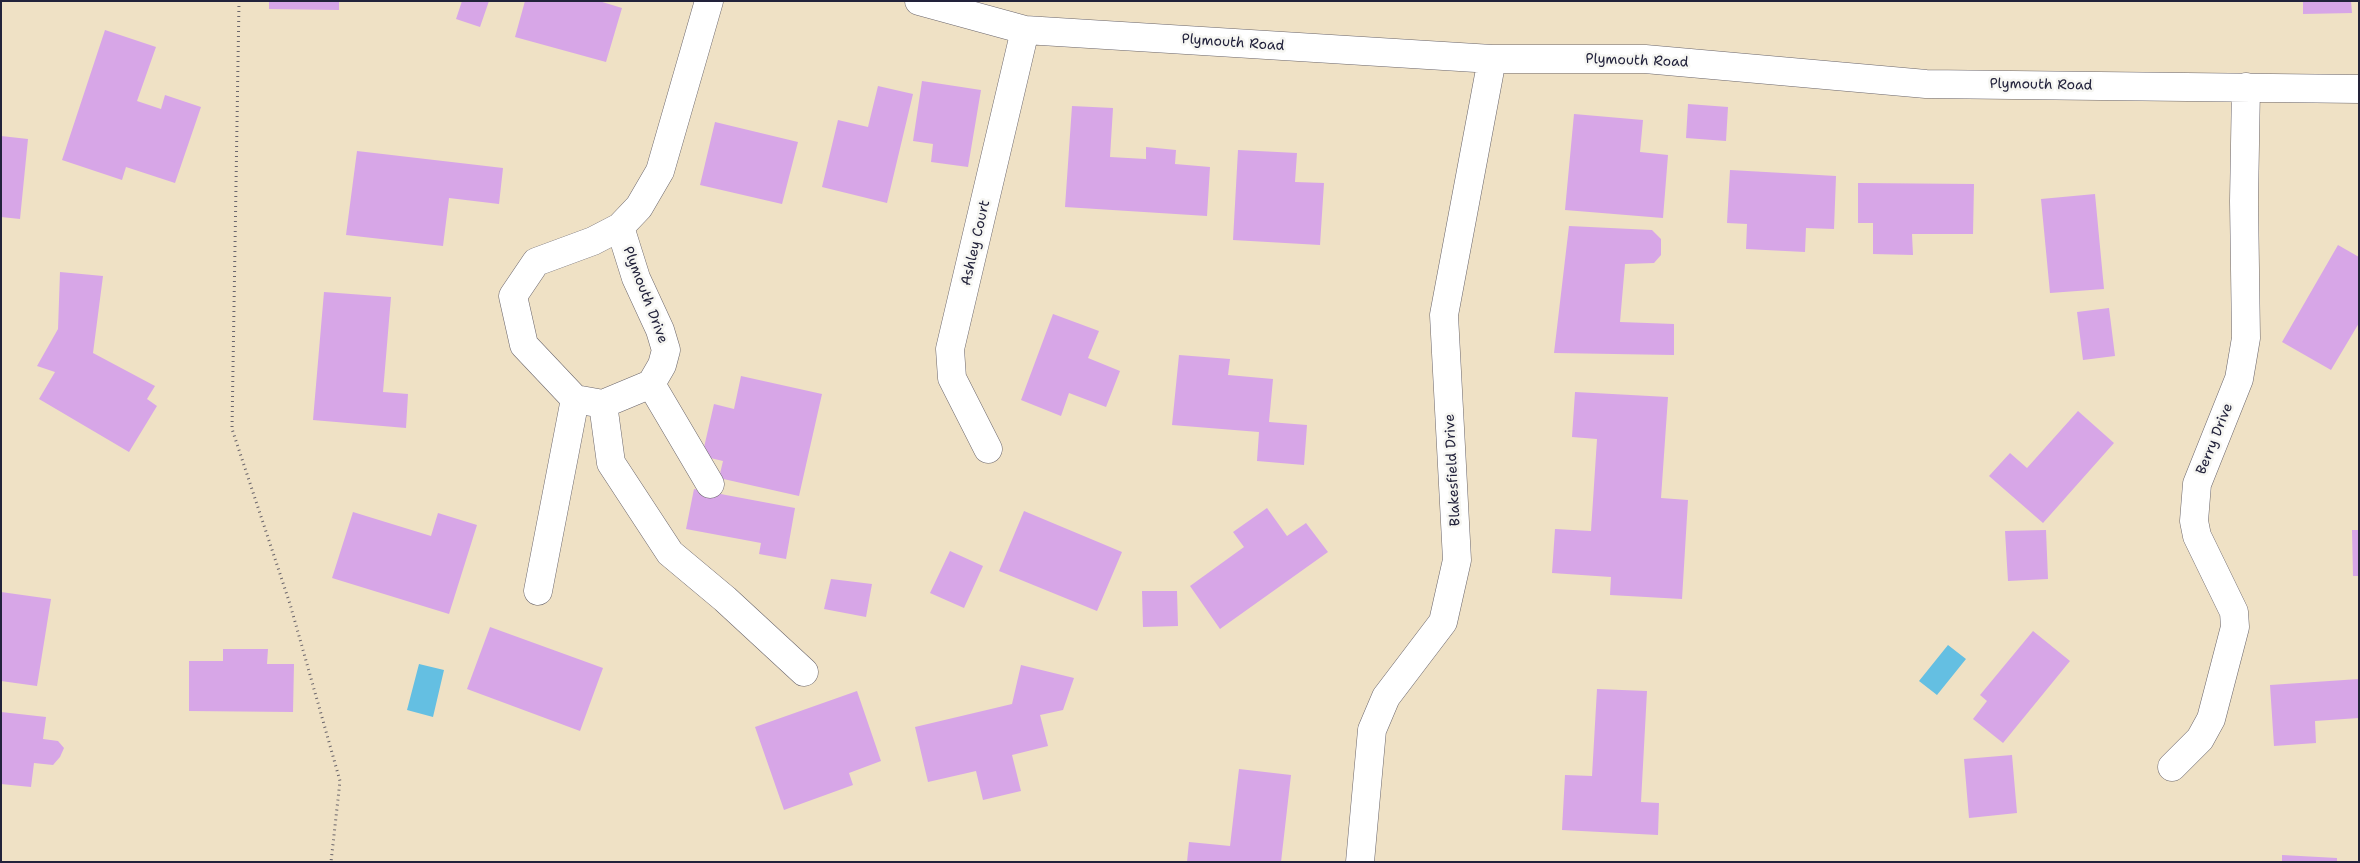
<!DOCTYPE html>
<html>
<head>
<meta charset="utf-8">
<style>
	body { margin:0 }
	#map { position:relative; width:2360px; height:863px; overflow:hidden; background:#efe1c5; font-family:"Shantell Sans",sans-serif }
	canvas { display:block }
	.frame { position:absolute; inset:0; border:2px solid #22223b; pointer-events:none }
</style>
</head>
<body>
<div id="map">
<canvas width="2360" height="863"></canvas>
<div class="frame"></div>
</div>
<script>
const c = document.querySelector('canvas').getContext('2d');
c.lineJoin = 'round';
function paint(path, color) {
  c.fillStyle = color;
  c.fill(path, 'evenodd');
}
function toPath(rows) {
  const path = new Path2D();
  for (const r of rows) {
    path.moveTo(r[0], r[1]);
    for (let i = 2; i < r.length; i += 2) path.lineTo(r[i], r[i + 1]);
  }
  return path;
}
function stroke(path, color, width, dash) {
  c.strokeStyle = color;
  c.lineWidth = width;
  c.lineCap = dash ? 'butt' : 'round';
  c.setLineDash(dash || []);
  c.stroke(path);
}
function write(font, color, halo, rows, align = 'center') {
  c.font = font + ' "Shantell Sans",sans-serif';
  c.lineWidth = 5;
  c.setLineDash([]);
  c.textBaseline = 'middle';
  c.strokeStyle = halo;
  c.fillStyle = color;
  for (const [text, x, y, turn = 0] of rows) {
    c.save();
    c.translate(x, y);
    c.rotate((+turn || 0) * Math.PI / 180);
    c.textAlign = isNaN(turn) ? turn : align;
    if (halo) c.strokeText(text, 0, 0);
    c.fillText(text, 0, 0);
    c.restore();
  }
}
const water = toPath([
	[1948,645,1966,659,1937,695,1919,681],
	[419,664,444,670,433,717,407,710]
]);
const building = toPath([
	[269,1,339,1,339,10,269,9],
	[462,1,489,1,480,27,456,19],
	[525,1,599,1,622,8,606,62,515,37],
	[2303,1,2351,1,2352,13,2303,14],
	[105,30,156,47,137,101,161,109,165,95,201,107,175,183,126,167,122,180,62,160],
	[922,81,981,90,968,167,931,162,933,144,913,141],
	[878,86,913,94,887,203,822,187,838,120,868,127],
	[1688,104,1728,107,1726,141,1686,138],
	[1072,106,1113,108,1110,157,1146,159,1146,147,1176,150,1175,164,1210,167,1207,216,1065,207],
	[1574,114,1643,120,1640,152,1668,155,1663,218,1565,210],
	[715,122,798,142,782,204,700,185],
	[1,136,28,139,20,219,1,217],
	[1238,150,1297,153,1295,182,1324,183,1320,245,1233,240],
	[357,151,503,168,499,204,449,198,443,246,346,235],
	[1730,170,1836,176,1834,229,1806,228,1805,252,1746,249,1747,224,1727,223],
	[1858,183,1974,184,1973,234,1912,234,1913,255,1873,254,1873,223,1858,223],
	[2095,194,2104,289,2050,293,2041,199],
	[1569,226,1652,230,1661,239,1661,255,1654,263,1625,264,1620,322,1674,324,1674,355,1554,353],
	[2338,245,2359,257,2359,323,2331,370,2282,342],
	[60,272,103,276,93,353,155,386,147,399,157,406,129,452,39,399,55,372,37,366,58,329],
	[324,292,391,297,383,392,408,394,406,428,313,420],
	[2109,308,2115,356,2083,360,2077,312],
	[1053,314,1099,331,1088,358,1120,371,1106,407,1069,393,1061,416,1021,400],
	[1179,355,1230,359,1228,375,1273,379,1269,422,1307,425,1304,465,1257,461,1259,432,1172,425],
	[741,376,822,394,799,496,719,478,723,461,702,456,714,404,734,409],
	[1575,392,1668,397,1661,498,1688,500,1682,599,1610,595,1611,577,1552,573,1555,529,1591,531,1597,439,1572,437],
	[2078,411,2114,443,2043,523,1989,476,2010,453,2027,468],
	[694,489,795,508,786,559,759,554,761,543,686,529],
	[1267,508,1287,536,1306,523,1328,552,1220,629,1190,586,1244,547,1233,532],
	[1024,511,1122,552,1097,611,999,571],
	[353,512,431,536,438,513,477,525,449,614,332,578],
	[2046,530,2048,579,2008,581,2005,531],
	[2352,530,2359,530,2359,576,2353,576],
	[950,551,983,566,964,608,930,593],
	[831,579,872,584,866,617,824,609],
	[1142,591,1177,591,1178,626,1143,627],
	[1,592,51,599,37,686,1,681],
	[490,627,603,668,580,731,467,689],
	[2033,631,2070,661,2003,743,1973,719,1987,701,1980,695],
	[223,649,268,649,267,664,294,664,293,712,189,711,189,661,223,661],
	[1021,665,1074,678,1063,710,1040,715,1048,746,1012,755,1021,791,983,800,976,771,928,782,915,727,1012,704],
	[2359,679,2359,718,2315,721,2316,743,2274,746,2270,685],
	[1597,689,1647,691,1641,802,1659,803,1658,835,1562,830,1565,775,1592,776],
	[857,691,881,761,849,773,853,785,784,810,755,727],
	[1,712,46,717,43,739,58,741,64,748,60,757,53,765,34,763,31,787,1,784],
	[2012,755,2017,813,1969,818,1964,759],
	[1239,769,1291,775,1281,862,1187,862,1189,842,1230,846],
	[2282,855,2337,858,2337,862,2282,862]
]);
const path = toPath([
	[239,1,232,429,290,604,340,781,331,862]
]);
const minor = toPath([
	[919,1,1025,30,1492,59,1645,59,1926,84,2359,89],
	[620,227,636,278,660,330,666,350,662,365,651,384,603,404,575,399,524,345,513,296,536,262,593,241,620,227,639,207,660,171,709,1],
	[651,384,710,484],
	[603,404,611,463,670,553,725,599,804,672],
	[988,449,952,378,950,349,1025,30],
	[538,591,575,399],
	[2172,767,2200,739,2211,719,2235,627,2234,612,2197,536,2194,521,2197,484,2239,379,2246,338,2244,201,2246,87],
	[1360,862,1372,730,1386,697,1443,622,1457,560,1444,315,1492,59]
]);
const streetNames = [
	["Plymouth Road",1233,43,4],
	["Plymouth Road",1637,61,2],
	["Plymouth Road",2041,85,1],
	["Ashley Court",976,243,-77],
	["Plymouth Drive",645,295,69],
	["Berry Drive",2215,439,-68],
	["Blakesfield Drive",1453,470,-93]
];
paint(water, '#64bfe2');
paint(building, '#d7a6e7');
stroke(minor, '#6a656b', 29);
stroke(path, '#6a656b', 3, [1, 4]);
stroke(minor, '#fff', 28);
write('14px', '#22223b', '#f6f6f2', streetNames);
</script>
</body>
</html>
